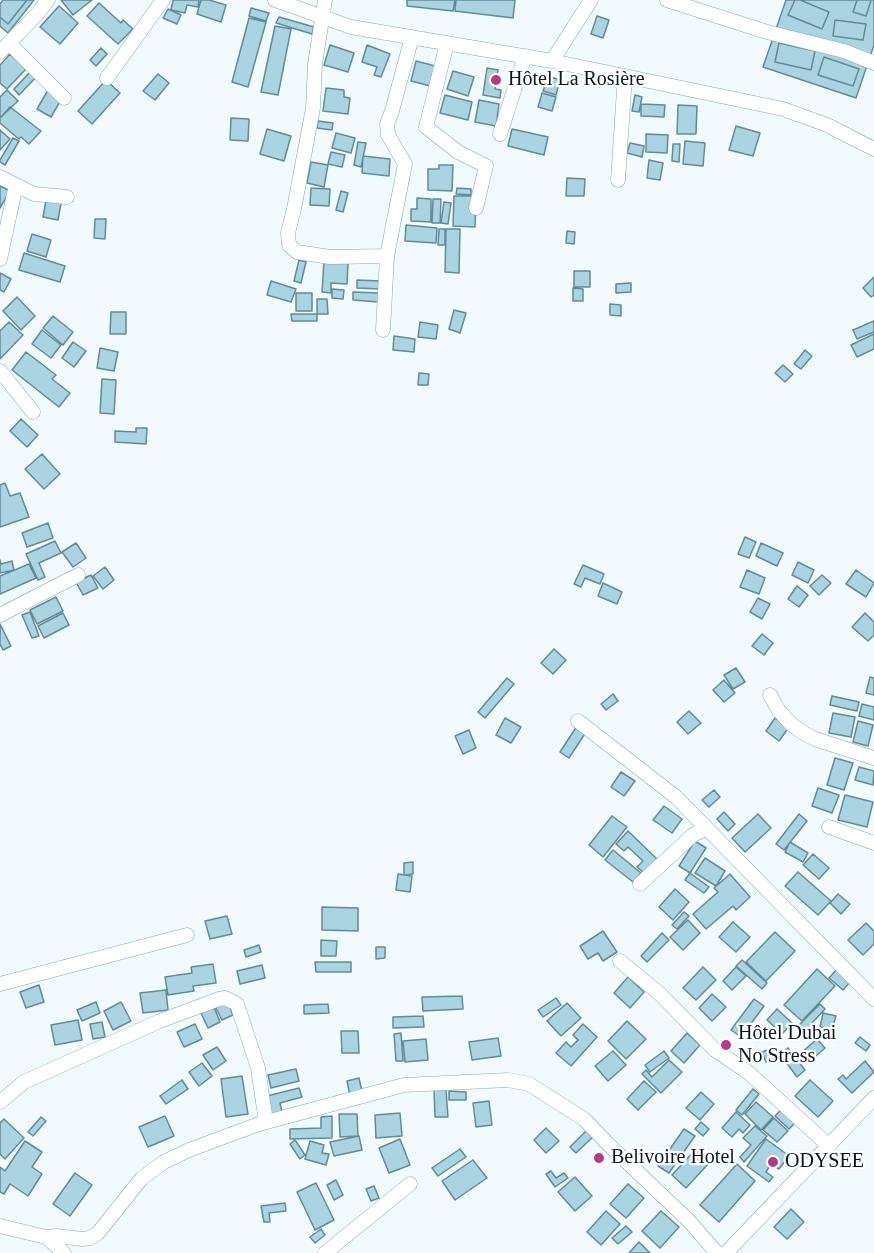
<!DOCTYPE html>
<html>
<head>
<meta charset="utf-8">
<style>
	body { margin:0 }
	canvas { display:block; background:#f1fafc }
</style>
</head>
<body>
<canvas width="874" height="1253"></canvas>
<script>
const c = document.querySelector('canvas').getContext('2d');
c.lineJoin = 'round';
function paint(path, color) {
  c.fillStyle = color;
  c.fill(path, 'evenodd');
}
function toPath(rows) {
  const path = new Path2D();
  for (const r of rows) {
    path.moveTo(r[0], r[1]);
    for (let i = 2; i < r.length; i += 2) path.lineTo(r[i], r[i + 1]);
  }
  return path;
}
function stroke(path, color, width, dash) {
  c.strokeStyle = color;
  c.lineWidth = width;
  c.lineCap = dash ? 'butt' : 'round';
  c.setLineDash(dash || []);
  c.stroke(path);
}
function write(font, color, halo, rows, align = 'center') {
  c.font = font + ' "Times New Roman",serif';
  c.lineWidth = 4.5;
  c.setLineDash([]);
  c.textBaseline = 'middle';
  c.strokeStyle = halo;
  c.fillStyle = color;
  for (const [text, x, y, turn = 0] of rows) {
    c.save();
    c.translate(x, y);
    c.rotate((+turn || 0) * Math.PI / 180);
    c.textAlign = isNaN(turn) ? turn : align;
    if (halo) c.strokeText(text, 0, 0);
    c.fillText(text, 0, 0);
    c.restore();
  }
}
const building = toPath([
	[3,0,27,0,8,24,0,17,0,4,3,0],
	[27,0,34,0,8,33,0,26,0,17,8,24,27,0],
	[61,0,92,0,73,15,61,0],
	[173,0,199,0,198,7,187,5,185,13,171,10,173,0],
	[201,0,209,0,226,5,221,22,197,14,201,0],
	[407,0,455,0,453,11,407,6,407,0],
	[456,0,515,0,513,18,455,11,456,0],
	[786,0,795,0,788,15,822,29,829,12,800,0,857,0,853,12,866,16,871,0,874,0,874,45,856,98,763,67,786,0],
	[835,20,866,24,863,40,833,36,835,20],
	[779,43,815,51,811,70,775,62,779,43],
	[824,57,859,69,853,86,818,75,824,57],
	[795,0,800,0,829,12,822,29,788,15,795,0],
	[857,0,871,0,866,16,853,12,857,0],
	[99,3,121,23,123,20,133,29,118,44,87,16,99,3],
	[59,6,78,23,60,44,40,27,59,6],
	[251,8,269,13,266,21,249,16,251,8],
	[168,9,181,15,177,24,163,18,168,9],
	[597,16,609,20,603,38,591,34,597,16],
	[279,17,314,27,312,34,276,23,279,17],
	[249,18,266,22,248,87,232,82,249,18],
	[835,20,866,24,863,40,833,36,835,20],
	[275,26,291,29,278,95,261,92,275,26],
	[779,43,815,51,811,70,775,62,779,43],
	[330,45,354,53,348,72,324,65,330,45],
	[367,45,390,54,381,77,374,75,377,67,362,62,367,45],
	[101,48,107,54,96,66,90,60,101,48],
	[10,54,26,69,7,89,0,83,0,65,10,54],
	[824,57,859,69,853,86,818,75,824,57],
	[416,61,439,67,434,87,411,81,416,61],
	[487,68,498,70,495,89,501,90,500,98,483,95,487,68],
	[44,69,19,95,14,89,32,70,44,69],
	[453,71,474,77,468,96,447,89,453,71],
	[158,74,169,83,155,100,143,91,158,74],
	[548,76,560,80,556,95,543,91,548,76],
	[106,80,120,93,92,124,78,111,106,80],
	[51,85,65,93,51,117,37,109,51,85],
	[326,88,344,90,344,97,350,98,348,114,323,111,326,88],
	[7,90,18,101,0,118,0,97,7,90],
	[542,93,556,97,552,111,538,107,542,93],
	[445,95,472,102,468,120,440,113,445,95],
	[635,95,642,97,639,112,632,111,635,95],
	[479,100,499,104,496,126,475,122,479,100],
	[641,104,665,105,664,117,641,116,641,104],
	[678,105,697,106,696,134,677,134,678,105],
	[10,107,41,131,29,144,21,137,19,139,0,123,0,118,10,107],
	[231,118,249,119,248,141,230,140,231,118],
	[318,121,333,123,332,130,317,128,318,121],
	[736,126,760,133,753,156,729,150,736,126],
	[267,129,291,136,284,161,260,154,267,129],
	[512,129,548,137,544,155,508,146,512,129],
	[0,130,10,139,0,150,0,130],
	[336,133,355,138,351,153,332,148,336,133],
	[646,134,668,135,667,153,646,152,646,134],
	[13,138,19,141,5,165,0,162,0,160,13,138],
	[685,141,705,143,703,166,683,164,685,141],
	[358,142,366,143,361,167,354,165,358,142],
	[630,143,644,146,642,157,627,153,630,143],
	[673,144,680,144,679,162,672,161,673,144],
	[331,152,345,155,342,167,328,164,331,152],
	[363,156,390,159,389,176,362,173,363,156],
	[649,160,663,163,660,180,647,178,649,160],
	[311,162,328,165,324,187,307,183,311,162],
	[439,165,453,165,452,191,428,190,428,169,439,169,439,165],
	[567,178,585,179,584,196,566,196,567,178],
	[0,186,10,191,0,208,0,186],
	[311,188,330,189,329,206,310,205,311,188],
	[457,188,471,189,471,195,456,194,457,188],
	[341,191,348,193,343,212,336,210,341,191],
	[47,195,62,198,58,220,43,217,47,195],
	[454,196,476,196,475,227,453,226,454,196],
	[417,198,431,199,431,222,411,221,411,209,417,209,417,198],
	[433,199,441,199,440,223,432,223,433,199],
	[444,202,451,203,448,224,441,223,444,202],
	[95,219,106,219,105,239,94,238,95,219],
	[406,225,437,228,436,243,405,241,406,225],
	[439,229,445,229,445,245,438,245,439,229],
	[446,229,460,229,459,273,445,272,446,229],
	[567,231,575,232,574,244,566,243,567,231],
	[32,234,51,240,46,257,27,251,32,234],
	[24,253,65,266,60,282,19,270,24,253],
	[299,260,306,262,301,283,294,281,299,260],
	[324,261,348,263,347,284,331,283,331,293,322,292,324,261],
	[574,271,590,271,590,287,574,287,574,271],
	[0,273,11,279,4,292,0,290,0,273],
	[874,277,874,295,871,297,863,288,874,277],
	[357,280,381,281,381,289,357,288,357,280],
	[271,281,296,289,291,302,267,295,271,281],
	[631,283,631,292,616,293,616,284,631,283],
	[573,288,583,289,583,301,573,301,573,288],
	[332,289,344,290,343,299,332,298,332,289],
	[353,292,379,293,378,302,353,300,353,292],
	[296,293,312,293,312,311,296,311,296,293],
	[17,297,35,316,21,330,3,311,17,297],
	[317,299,327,299,328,314,317,314,317,299],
	[610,304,621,305,621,316,610,315,610,304],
	[454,310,466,313,460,333,449,329,454,310],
	[111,312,126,312,126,334,110,334,111,312],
	[291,314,317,314,317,321,292,321,291,314],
	[53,316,73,332,63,345,43,328,53,316],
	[874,321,874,332,857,339,853,330,874,321],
	[9,322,23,335,0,359,0,331,9,322],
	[420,322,438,325,436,339,418,337,420,322],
	[42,330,61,345,51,358,32,344,42,330],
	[874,334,874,349,857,357,851,345,874,334],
	[394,336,415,339,414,352,393,350,394,336],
	[73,342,86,351,74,367,62,358,73,342],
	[100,348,118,352,114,371,97,368,100,348],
	[805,350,812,356,801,369,794,364,805,350],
	[26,352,56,375,52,379,70,393,59,407,12,370,26,352],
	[783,365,793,374,785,382,775,373,783,365],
	[419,373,429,374,428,385,418,385,419,373],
	[102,379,116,380,114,414,100,413,102,379],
	[21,419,38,435,27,447,10,431,21,419],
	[136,428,147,428,146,444,115,442,115,431,136,432,136,428],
	[42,454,60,474,44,489,25,469,42,454],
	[5,483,10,496,20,493,29,517,0,527,0,485,5,483],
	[48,523,53,538,27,547,22,533,48,523],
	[745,537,756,542,749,558,738,554,745,537],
	[55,541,61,553,39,563,45,577,38,580,26,554,55,541],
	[76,543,86,558,73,567,62,552,76,543],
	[761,543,783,553,777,566,756,556,761,543],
	[0,560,1,564,12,561,14,570,0,573,0,560],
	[798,562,814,570,808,583,792,575,798,562],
	[29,564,36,578,0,594,0,576,29,564],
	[583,565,604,574,600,584,585,578,581,587,574,584,583,565],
	[105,567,114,580,103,589,93,576,105,567],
	[747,570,765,578,759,594,740,587,747,570],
	[856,570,874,583,866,597,846,584,856,570],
	[91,575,98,588,83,595,76,582,91,575],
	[822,575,831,583,819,595,810,586,822,575],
	[603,583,622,592,617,604,598,596,603,583],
	[797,586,808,595,799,607,788,599,797,586],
	[56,597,63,611,37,624,30,610,56,597],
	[758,598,770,604,762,619,750,612,758,598],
	[30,612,39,636,32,638,22,615,30,612],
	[63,613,69,625,44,638,38,626,63,613],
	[865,613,874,622,874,635,868,641,852,627,865,613],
	[0,624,11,646,3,650,0,644,0,624],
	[762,634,773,643,764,655,752,646,762,634],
	[554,649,566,660,553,674,541,663,554,649],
	[736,668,745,682,733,689,724,675,736,668],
	[870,677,874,678,874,695,866,693,870,677],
	[507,678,514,684,485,718,478,712,507,678],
	[724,680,735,693,724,702,713,690,724,680],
	[613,694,618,701,606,710,601,704,613,694],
	[832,696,859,702,857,711,830,705,832,696],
	[862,704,874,707,874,720,859,716,862,704],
	[689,711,701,723,688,734,677,722,689,711],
	[833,713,855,717,851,737,829,733,833,713],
	[505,718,521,727,511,743,496,735,505,718],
	[775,718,789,727,779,741,766,731,775,718],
	[858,721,873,725,868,746,853,742,858,721],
	[577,726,586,732,569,758,560,752,577,726],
	[469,730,476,748,463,754,455,736,469,730],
	[835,758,853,763,844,790,827,785,835,758],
	[859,767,874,771,873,785,855,780,859,767],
	[621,772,635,781,624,796,611,787,621,772],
	[818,788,839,795,832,813,812,806,818,788],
	[714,790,720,797,709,807,702,800,714,790],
	[845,795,873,802,867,827,838,820,845,795],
	[664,806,682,819,672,833,653,820,664,806],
	[724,812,735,824,728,831,717,819,724,812],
	[758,814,771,828,745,852,732,838,758,814],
	[799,814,807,821,784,850,776,844,799,814],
	[612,816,627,827,603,857,589,845,612,816],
	[628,831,657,859,644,873,637,867,643,861,628,847,624,851,616,844,628,831],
	[695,841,706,848,690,873,679,866,695,841],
	[790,842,808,853,803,862,785,852,790,842],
	[613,850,641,873,633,882,605,860,613,850],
	[813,854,829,868,819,879,803,865,813,854],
	[705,858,725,871,716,886,695,873,705,858],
	[413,862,413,874,404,875,404,863,413,862],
	[798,872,831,901,818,915,785,886,798,872],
	[690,873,709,887,704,893,685,880,690,873],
	[398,874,412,876,410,892,396,890,398,874],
	[730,874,750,897,736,910,733,906,706,929,693,914,718,892,714,888,730,874],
	[675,889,689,902,673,920,659,907,675,889],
	[838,894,850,904,841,914,830,903,838,894],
	[322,907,358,908,358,931,322,930,322,907],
	[684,912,689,916,677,929,672,925,684,912],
	[227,916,232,934,210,939,205,921,227,916],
	[688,920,700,933,683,950,670,937,688,920],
	[733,922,750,937,736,952,719,937,733,922],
	[866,923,874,931,874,944,863,955,848,940,866,923],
	[603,931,617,952,603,961,598,953,588,959,580,946,603,931],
	[775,932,795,951,766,981,746,962,775,932],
	[662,933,669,940,647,962,641,956,662,933],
	[321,940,337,941,336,956,321,956,321,940],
	[259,945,261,952,246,957,244,950,259,945],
	[376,947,385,947,385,958,376,959,376,947],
	[742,960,767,983,762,989,736,966,742,960],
	[315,962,351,962,351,972,316,972,315,962],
	[213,964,216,983,193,986,194,991,168,995,165,977,192,973,191,967,213,964],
	[262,965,265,978,240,984,237,971,262,965],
	[703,967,716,980,696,1000,683,988,703,967],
	[736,967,746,976,732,990,723,981,736,967],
	[817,969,835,986,802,1021,784,1005,817,969],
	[837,969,851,981,843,990,829,978,837,969],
	[628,977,644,992,630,1008,614,993,628,977],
	[39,985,44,1002,26,1008,20,992,39,985],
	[166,990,168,1010,143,1013,140,993,166,990],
	[712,994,726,1007,712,1021,699,1008,712,994],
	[462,996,463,1009,423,1011,422,997,462,996],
	[556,998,561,1005,543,1017,538,1010,556,998],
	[754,999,764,1006,741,1037,731,1030,754,999],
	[227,1000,233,1015,222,1020,215,1006,227,1000],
	[96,1002,100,1013,82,1021,77,1010,96,1002],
	[121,1002,131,1021,113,1030,104,1011,121,1002],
	[567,1003,581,1018,561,1036,547,1021,567,1003],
	[328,1004,329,1013,304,1014,304,1005,328,1004],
	[820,1004,825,1009,811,1024,816,1029,810,1035,799,1025,820,1004],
	[214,1007,220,1022,208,1028,201,1013,214,1007],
	[777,1009,792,1023,782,1034,767,1020,777,1009],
	[823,1013,836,1016,832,1029,820,1027,823,1013],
	[423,1016,424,1027,393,1028,393,1017,423,1016],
	[78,1020,82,1040,55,1045,51,1025,78,1020],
	[627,1021,646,1039,626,1059,608,1041,627,1021],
	[102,1022,105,1037,93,1039,90,1024,102,1022],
	[195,1024,202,1039,184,1047,177,1032,195,1024],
	[583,1024,597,1037,571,1066,556,1053,566,1042,571,1047,578,1040,573,1035,583,1024],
	[341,1031,358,1031,359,1053,342,1053,341,1031],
	[401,1033,403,1061,396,1061,394,1034,401,1033],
	[687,1033,700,1045,684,1063,671,1051,687,1033],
	[860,1037,870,1045,866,1051,855,1043,860,1037],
	[498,1038,501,1056,472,1060,469,1042,498,1038],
	[426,1039,428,1060,405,1062,403,1041,426,1039],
	[817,1039,825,1048,810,1061,802,1052,817,1039],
	[217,1047,226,1061,213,1070,203,1055,217,1047],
	[773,1048,777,1059,766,1062,762,1052,773,1048],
	[788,1048,805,1070,797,1077,780,1054,788,1048],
	[613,1051,626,1065,608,1081,595,1066,613,1051],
	[664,1051,669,1058,650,1072,645,1065,664,1051],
	[669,1060,682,1072,661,1093,642,1074,646,1070,652,1077,669,1060],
	[865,1061,874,1072,852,1093,838,1079,843,1075,846,1079,865,1061],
	[202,1063,212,1076,199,1086,189,1072,202,1063],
	[296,1069,299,1081,271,1088,268,1075,296,1069],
	[242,1076,248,1114,226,1117,221,1079,242,1076],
	[359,1078,362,1092,350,1095,347,1081,359,1078],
	[182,1080,188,1089,166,1104,160,1096,182,1080],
	[810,1080,833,1101,818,1117,795,1096,810,1080],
	[644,1081,656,1092,638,1110,627,1099,644,1081],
	[299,1088,302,1097,280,1103,282,1112,272,1115,267,1096,299,1088],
	[434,1089,446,1089,448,1117,435,1117,434,1089],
	[753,1089,759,1094,742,1115,736,1110,753,1089],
	[449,1091,466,1092,466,1100,449,1100,449,1091],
	[701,1092,714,1104,700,1120,686,1108,701,1092],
	[489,1101,492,1125,476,1127,473,1103,489,1101],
	[756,1102,773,1117,761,1130,745,1114,756,1102],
	[781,1110,795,1123,789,1129,775,1116,781,1110],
	[736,1112,750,1125,743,1133,739,1129,732,1137,722,1128,736,1112],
	[400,1113,402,1136,376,1138,375,1115,400,1113],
	[339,1114,357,1114,358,1136,340,1137,339,1114],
	[165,1116,174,1136,148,1147,139,1127,165,1116],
	[332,1116,332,1138,290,1139,290,1129,321,1128,321,1117,332,1116],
	[41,1117,46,1121,33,1136,28,1132,41,1117],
	[774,1118,788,1131,777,1142,763,1130,774,1118],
	[4,1119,24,1138,5,1159,0,1154,0,1123,4,1119],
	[701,1122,709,1129,703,1136,695,1129,701,1122],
	[755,1126,767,1136,744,1162,740,1157,751,1145,743,1138,755,1126],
	[546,1128,559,1141,546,1153,534,1140,546,1128],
	[589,1128,596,1134,576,1153,570,1147,589,1128],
	[684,1129,695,1136,669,1173,658,1166,684,1129],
	[359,1136,362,1150,334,1156,330,1142,359,1136],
	[400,1139,410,1165,389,1173,379,1148,400,1139],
	[766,1139,789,1156,779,1169,771,1164,766,1172,773,1177,769,1182,747,1166,766,1139],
	[295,1140,305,1155,300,1159,290,1144,295,1140],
	[25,1141,42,1152,32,1167,42,1174,28,1196,10,1184,4,1194,0,1192,0,1167,5,1171,25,1141],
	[310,1141,324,1145,322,1153,329,1154,326,1165,305,1159,310,1141],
	[460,1149,466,1157,438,1176,432,1168,460,1149],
	[696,1149,710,1162,686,1188,672,1175,696,1149],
	[473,1160,487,1178,455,1200,442,1181,473,1160],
	[737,1164,755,1181,719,1222,700,1205,737,1164],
	[551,1171,556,1178,564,1173,568,1178,555,1187,546,1174,551,1171],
	[75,1173,92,1185,70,1216,53,1204,75,1173],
	[575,1177,592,1196,575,1211,558,1192,575,1177],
	[336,1180,343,1195,334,1200,327,1185,336,1180],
	[316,1183,334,1220,315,1230,297,1192,316,1183],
	[628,1184,644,1198,626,1218,610,1204,628,1184],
	[374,1186,379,1198,371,1201,366,1189,374,1186],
	[285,1203,286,1211,269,1213,270,1222,264,1222,261,1206,285,1203],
	[791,1209,804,1222,787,1239,774,1227,791,1209],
	[606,1211,620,1224,601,1245,587,1232,606,1211],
	[661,1211,679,1227,660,1248,642,1231,661,1211],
	[626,1226,632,1232,618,1244,612,1238,626,1226],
	[321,1229,325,1235,315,1243,310,1237,321,1229],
	[639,1242,650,1253,629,1253,639,1242]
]);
const street = toPath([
	[275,0,351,27,552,61,783,109,827,125,874,149],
	[325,0,315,64,313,108,294,209,288,233,289,245,297,252,330,257,387,256],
	[667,0,767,32,844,51,874,63],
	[9,43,64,98],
	[447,43,426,127,458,152,486,166,476,208],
	[0,52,38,13,48,0],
	[552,61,591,0],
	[107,78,163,0],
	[500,134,525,56],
	[0,177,34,194,67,197],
	[618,180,625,76],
	[0,259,16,185],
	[383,330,387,256,405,164,388,135,387,124,392,111,412,37],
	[0,371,33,412],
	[0,615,78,575],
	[770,695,779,711,791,724,802,732,815,739,874,758],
	[578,721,676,797,874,999],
	[829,827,874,843],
	[640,884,693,835,706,829],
	[620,961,660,994,715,1050,749,1073,828,1145],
	[0,984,187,935],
	[0,1102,24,1082,160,1021,219,999,225,998,237,1004,258,1068,266,1122],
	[0,1226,46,1237,64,1253],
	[46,1237,56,1236,82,1239,90,1238,98,1233,142,1178,164,1162,189,1150,259,1124,404,1085,508,1080,529,1084,584,1119,608,1144,688,1220,717,1253],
	[325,1253,410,1184],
	[726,1253,874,1098]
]);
const markers = [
	[496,80,6,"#b63888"],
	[726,1045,6,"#b63888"],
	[599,1158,6,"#b63888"],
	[773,1162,6,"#b63888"]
];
const poiNames = [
	["Hôtel La Rosière",508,80],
	["Hôtel Dubai",738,1034],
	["No Stress",738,1057],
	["Belivoire Hotel",611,1158],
	["ODYSEE",785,1162]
];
paint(building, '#aad4e1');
stroke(building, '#638b97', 1.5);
stroke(street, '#81aab6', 15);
stroke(street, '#fff', 14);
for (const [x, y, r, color] of markers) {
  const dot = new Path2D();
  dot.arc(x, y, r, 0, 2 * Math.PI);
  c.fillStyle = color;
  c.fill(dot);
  stroke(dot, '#fff', 2);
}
write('20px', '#07171b', '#fff', poiNames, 'left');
</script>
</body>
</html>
